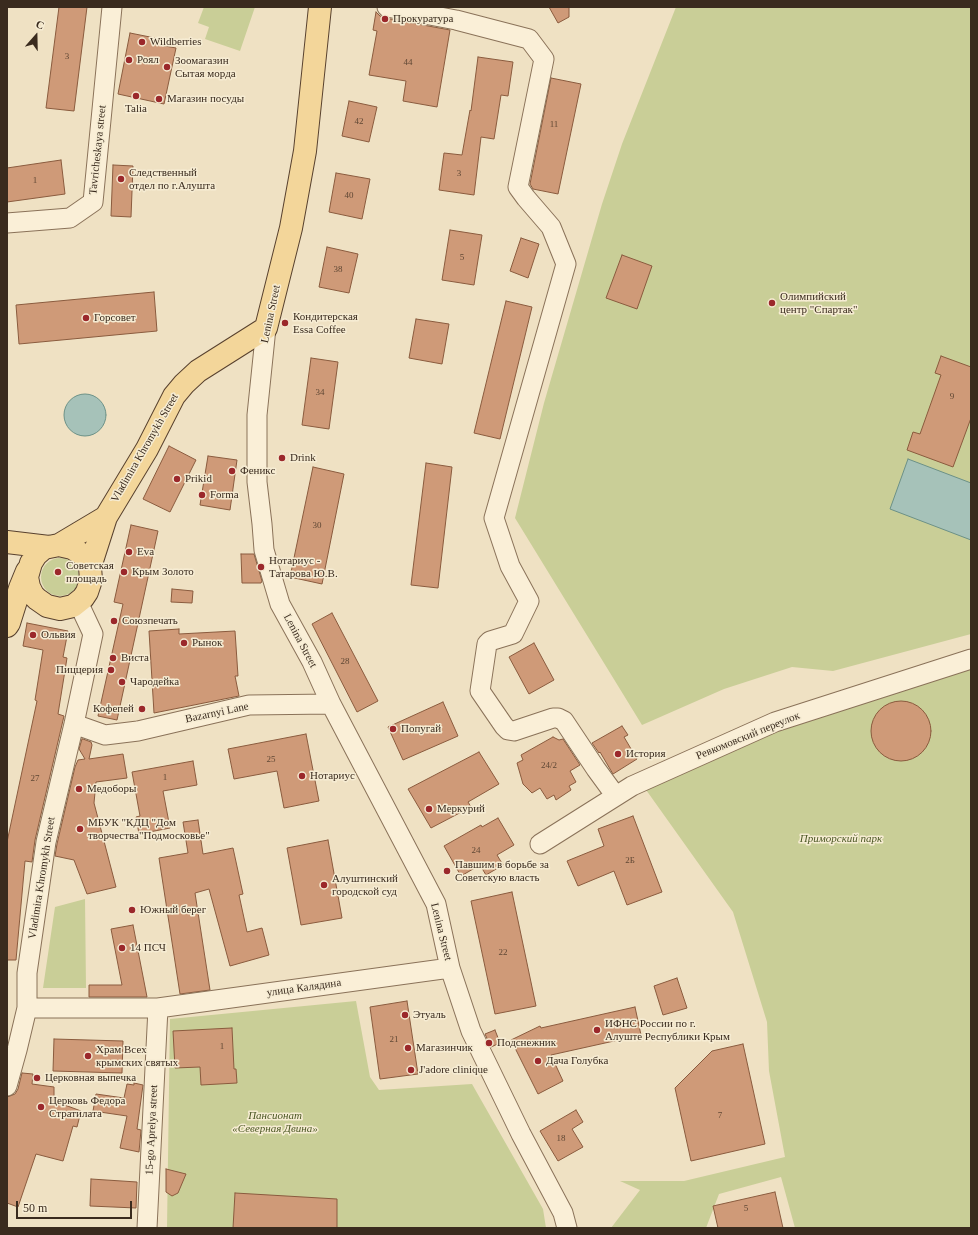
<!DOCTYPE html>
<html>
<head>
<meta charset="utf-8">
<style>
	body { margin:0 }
	#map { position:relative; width:978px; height:1235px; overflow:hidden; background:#efe1c3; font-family:"Times New Roman",serif }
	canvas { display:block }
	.frame { position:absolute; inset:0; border:8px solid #3a2b1e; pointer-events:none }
	.north { position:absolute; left:16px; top:16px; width:40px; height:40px; -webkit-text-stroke:3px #f6ecd3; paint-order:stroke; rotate:20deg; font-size:11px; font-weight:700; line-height:16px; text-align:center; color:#3a2b1e }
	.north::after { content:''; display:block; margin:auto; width:14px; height:18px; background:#3a2b1e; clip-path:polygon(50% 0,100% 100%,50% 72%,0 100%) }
	.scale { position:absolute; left:16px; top:1201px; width:116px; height:18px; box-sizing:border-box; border:2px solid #3a2b1e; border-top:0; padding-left:5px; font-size:12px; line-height:14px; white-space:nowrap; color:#3a2b1e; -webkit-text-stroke:3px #f6ecd3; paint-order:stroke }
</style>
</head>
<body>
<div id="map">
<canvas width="978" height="1235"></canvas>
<div class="frame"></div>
<div class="north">С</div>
<div class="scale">50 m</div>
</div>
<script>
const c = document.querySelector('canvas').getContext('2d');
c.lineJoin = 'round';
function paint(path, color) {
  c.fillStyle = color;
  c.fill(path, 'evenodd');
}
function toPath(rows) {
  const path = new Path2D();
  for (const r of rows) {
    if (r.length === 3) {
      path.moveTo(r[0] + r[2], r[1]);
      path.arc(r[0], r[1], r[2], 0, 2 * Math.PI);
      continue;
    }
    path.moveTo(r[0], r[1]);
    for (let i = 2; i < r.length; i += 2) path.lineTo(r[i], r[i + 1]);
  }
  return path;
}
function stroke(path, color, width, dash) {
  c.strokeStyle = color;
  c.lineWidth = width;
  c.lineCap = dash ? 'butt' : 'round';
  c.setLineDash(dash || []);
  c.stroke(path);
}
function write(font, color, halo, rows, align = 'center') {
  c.font = font + ' "Times New Roman",serif';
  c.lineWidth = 3;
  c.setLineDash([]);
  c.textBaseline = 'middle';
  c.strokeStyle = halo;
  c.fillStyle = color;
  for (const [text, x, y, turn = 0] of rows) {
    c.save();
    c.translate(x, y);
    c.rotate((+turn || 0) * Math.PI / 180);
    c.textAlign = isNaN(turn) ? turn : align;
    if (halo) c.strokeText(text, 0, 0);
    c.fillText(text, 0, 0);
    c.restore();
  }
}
const green = toPath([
	[204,7,255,7,240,51,205,39,209,27,198,23],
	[676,7,971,7,971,634,833,671,792,667,724,689,642,725,515,518,544,403,602,204,622,144],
	[60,577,19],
	[971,666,971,1228,795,1228,781,1177,719,1194,706,1228,611,1228,640,1190,620,1181,684,1181,785,1157,769,1071,767,1022,733,912,644,787,775,722],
	[85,899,86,988,43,988,55,907],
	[356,1001,370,1077,379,1090,472,1084,543,1209,546,1228,167,1228,170,1019]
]);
const water = toPath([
	[85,415,21],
	[908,459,971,483,971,540,890,509,908,459]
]);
const building = toPath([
	[59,7,87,7,74,111,46,108,59,7],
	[549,7,569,7,569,17,558,23,549,7],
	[376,12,380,16,385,18,450,30,437,107,403,101,406,81,369,75,377,31,373,30,376,12],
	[130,33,155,38,154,44,176,48,164,104,118,94,130,33],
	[478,57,513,62,508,96,501,95,494,139,481,137,474,195,439,190,444,153,462,155,470,110,471,111,478,57],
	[551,78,581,84,558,194,533,189,530,184,551,78],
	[349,101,377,107,369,142,342,136,349,101],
	[61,160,65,194,7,202,7,168,61,160],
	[113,165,133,166,131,217,111,216,113,165],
	[336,173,370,179,362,219,329,212,336,173],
	[450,230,482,235,474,285,442,280,450,230],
	[521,238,539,244,528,278,510,271,521,238],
	[327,247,358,254,349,293,319,287,327,247],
	[622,255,652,266,637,309,606,298,622,255],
	[154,292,157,331,19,344,16,305,154,292],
	[506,301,532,307,500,439,474,433,506,301],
	[416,319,449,324,442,364,409,358,416,319],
	[941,356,971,367,971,418,953,467,907,450,913,432,920,434,941,375,935,373,941,356],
	[311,358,338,362,329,429,302,425,311,358],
	[169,446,196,460,170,512,143,499,169,446],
	[208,456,237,460,230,510,200,505,208,456],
	[426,463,452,467,438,588,411,585,426,463],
	[313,467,344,474,322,584,290,577,313,467],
	[131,525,158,531,117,720,98,716,123,604,114,602,131,525],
	[241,554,254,554,262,581,261,583,242,583,241,554],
	[172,589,193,591,192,603,171,602,172,589],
	[332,613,378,701,357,712,312,624,332,613],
	[27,623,68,631,63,657,67,658,58,714,64,716,35,840,32,862,25,861,16,960,7,960,7,842,37,701,35,700,43,650,23,646,27,623],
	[179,629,179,634,235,631,238,676,235,676,239,696,154,713,149,631,179,629],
	[534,643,554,680,529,694,509,657,534,643],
	[901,731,30],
	[443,702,458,736,403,760,388,727,443,702],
	[622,726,628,735,624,737,637,759,613,774,600,752,599,753,592,743,622,726],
	[306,734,319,801,284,808,277,771,234,779,228,749,306,734],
	[553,737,559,740,563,739,580,765,570,771,576,782,569,786,571,790,556,800,554,795,547,799,540,788,532,793,523,784,517,763,523,760,521,755,553,737],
	[82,739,83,739,91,742,92,745,89,759,123,754,127,778,96,782,94,803,116,887,87,894,74,860,55,856,57,844,75,767,78,760,85,759,79,749,82,739],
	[479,752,499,784,468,802,471,807,431,828,408,789,479,752],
	[193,761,197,785,163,791,170,828,139,834,136,817,140,816,132,772,193,761],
	[633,816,662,892,627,905,614,871,578,886,567,861,604,846,598,829,633,816],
	[498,818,514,845,497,855,503,865,486,875,480,865,461,876,444,846,481,825,482,827,498,818],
	[198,820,203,854,233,848,243,894,239,895,247,932,262,928,269,955,230,966,209,889,195,893,210,990,180,994,159,858,188,853,183,822,198,820],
	[328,840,342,918,301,925,287,848,328,840],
	[512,892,536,1006,495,1014,471,901,512,892],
	[133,925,147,997,89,997,89,985,122,985,111,929,133,925],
	[677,978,687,1008,663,1015,654,986,677,978],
	[407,1001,418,1074,380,1079,370,1007,407,1001],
	[635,1007,641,1035,551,1055,563,1081,538,1094,511,1040,540,1026,541,1028,635,1007],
	[232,1028,234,1069,236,1069,237,1083,201,1085,200,1067,175,1068,173,1031,232,1028],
	[495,1030,500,1043,491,1047,485,1034,495,1030],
	[54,1039,123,1041,122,1073,53,1071,54,1039],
	[743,1044,765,1144,691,1161,675,1088,712,1051,743,1044],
	[22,1073,33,1074,32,1084,54,1087,54,1101,81,1111,77,1127,73,1126,63,1161,36,1154,18,1207,7,1203,7,1097,10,1096,15,1094,18,1089,22,1073],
	[134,1083,143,1085,137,1129,141,1130,139,1152,120,1148,127,1116,93,1111,96,1094,124,1098,127,1084,134,1085,134,1083],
	[576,1110,583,1122,572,1129,583,1147,558,1161,540,1131,576,1110],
	[166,1169,186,1174,178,1193,172,1196,166,1192,166,1169],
	[91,1179,137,1182,136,1208,90,1206,91,1179],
	[775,1192,783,1228,718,1228,713,1206,775,1192],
	[235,1193,337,1199,337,1228,233,1228,235,1193]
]);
const minor = toPath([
	[387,7,456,20,529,39,544,59,518,187,526,198,551,227,566,264,494,518,510,566,529,601,513,634,490,641,487,644,480,691,504,726,508,730,514,731,553,718,558,718,564,721,596,769,615,795],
	[7,223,70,218,93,202,112,7],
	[266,328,257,415,257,482,262,524,264,550,280,604,312,662,331,704,436,904,450,968,471,1031,521,1134,563,1213,567,1228],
	[74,724,105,735,138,731,249,705,331,704],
	[540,844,632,786,775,722,971,659],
	[27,1008,158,1008,450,968],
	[7,1086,17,1050,27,1008,27,973,46,842,74,724,93,634,78,602],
	[147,1228,158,1008]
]);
const major = toPath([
	[7,542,49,547,59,545,72,548,83,555,90,567,91,580,87,592,83,598,73,606,60,609,47,606,37,599,33,595,29,587,27,577,31,563,36,555,44,548,49,547],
	[59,545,106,517],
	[90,567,106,517,147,449,174,396,184,384,198,371,266,328,291,228,305,151,320,7],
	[7,626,9,623,20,588,27,571]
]);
const markers = [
	[385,19,4,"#9b282b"],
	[142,42,4,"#9b282b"],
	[129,60,4,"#9b282b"],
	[167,67,4,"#9b282b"],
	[136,96,4,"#9b282b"],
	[159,99,4,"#9b282b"],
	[121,179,4,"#9b282b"],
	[772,303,4,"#9b282b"],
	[86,318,4,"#9b282b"],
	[285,323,4,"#9b282b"],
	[282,458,4,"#9b282b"],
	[232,471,4,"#9b282b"],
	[177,479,4,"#9b282b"],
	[202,495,4,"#9b282b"],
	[129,552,4,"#9b282b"],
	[261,567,4,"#9b282b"],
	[58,572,4,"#9b282b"],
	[124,572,4,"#9b282b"],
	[114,621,4,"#9b282b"],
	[33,635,4,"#9b282b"],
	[184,643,4,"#9b282b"],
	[113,658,4,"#9b282b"],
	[111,670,4,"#9b282b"],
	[122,682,4,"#9b282b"],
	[142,709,4,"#9b282b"],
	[393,729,4,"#9b282b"],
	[618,754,4,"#9b282b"],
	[302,776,4,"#9b282b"],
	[79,789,4,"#9b282b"],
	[429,809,4,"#9b282b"],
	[80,829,4,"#9b282b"],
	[447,871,4,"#9b282b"],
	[324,885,4,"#9b282b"],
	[132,910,4,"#9b282b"],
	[122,948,4,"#9b282b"],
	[405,1015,4,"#9b282b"],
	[597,1030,4,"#9b282b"],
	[489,1043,4,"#9b282b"],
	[408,1048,4,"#9b282b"],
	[88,1056,4,"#9b282b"],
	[538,1061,4,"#9b282b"],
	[411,1070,4,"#9b282b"],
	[37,1078,4,"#9b282b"],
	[41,1107,4,"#9b282b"]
];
const numberNames = [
	["3",67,57],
	["44",408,63],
	["42",359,122],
	["11",554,125],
	["3",459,174],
	["1",35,181],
	["40",349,196],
	["5",462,258],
	["38",338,270],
	["34",320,393],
	["9",952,397],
	["30",317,526],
	["28",345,662],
	["25",271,760],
	["24/2",549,766],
	["1",165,778],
	["27",35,779],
	["24",476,851],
	["2Б",630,861],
	["22",503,953],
	["21",394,1040],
	["1",222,1047],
	["7",720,1116],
	["18",561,1139],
	["5",746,1209]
];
const poiNames = [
	["Прокуратура",393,19],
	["Wildberries",150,42],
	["Роял",137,60],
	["Зоомагазин",175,61],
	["Сытая морда",175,74],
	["Магазин посуды",167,99],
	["Talia",136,109,"center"],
	["Следственный",129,173],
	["отдел по г.Алушта",129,186],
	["Олимпийский",780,297],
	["центр \"Спартак\"",780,310],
	["Кондитерская",293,317],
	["Essa Coffee",293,330],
	["Горсовет",94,318],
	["Drink",290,458],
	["Феникс",240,471],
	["Prikid",185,479],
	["Forma",210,495],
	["Eva",137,552],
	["Нотариус -",269,561],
	["Татарова Ю.В.",269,574],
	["Советская",66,566],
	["площадь",66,579],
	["Крым Золото",132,572],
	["Союзпечать",122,621],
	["Ольвия",41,635],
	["Рынок",192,643],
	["Виста",121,658],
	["Пиццерия",103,670,"right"],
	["Чародейка",130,682],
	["Кофепей",134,709,"right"],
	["Попугай",401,729],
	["История",626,754],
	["Нотариус",310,776],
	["Медоборы",87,789],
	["Меркурий",437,809],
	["МБУК \"КДЦ \"Дом",88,823],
	["творчества\"Подмосковье\"",88,836],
	["Павшим в борьбе за",455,865],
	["Советскую власть",455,878],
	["Алуштинский",332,879],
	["городской суд",332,892],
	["Южный берег",140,910],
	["14 ПСЧ",130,948],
	["Этуаль",413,1015],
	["ИФНС России по г.",605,1024],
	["Алуште Республики Крым",605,1037],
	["Подснежник",497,1043],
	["Магазинчик",416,1048],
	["Храм Всех",96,1050],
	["крымских святых",96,1063],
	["Дача Голубка",546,1061],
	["J'adore clinique",419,1070],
	["Церковная выпечка",45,1078],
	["Церковь Федора",49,1101],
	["Стратилата",49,1114]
];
const streetNames = [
	["Tavricheskaya street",98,150,-84],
	["Lenina Street",271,314,-78],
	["Vladimira Khromykh Street",145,448,-60],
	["Lenina Street",300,641,62],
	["Bazarnyi Lane",217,713,-12],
	["Ревкомовский переулок",748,736,-22],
	["Vladimira Khromykh Street",42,878,-81],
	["Lenina Street",441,932,76],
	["улица Калядина",304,988,-8],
	["15-go Aprelya street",152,1130,-87]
];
const parkNames = [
	["Приморский парк",841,839],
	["Пансионат",275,1116],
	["«Северная Двина»",275,1129]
];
paint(green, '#c9ce97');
paint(water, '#a6c2b9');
stroke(water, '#6c9187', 1);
paint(building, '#cf9a78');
stroke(building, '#8a5b3e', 1);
stroke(minor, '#8a7259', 21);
stroke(major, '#58412e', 24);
stroke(minor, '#faefd7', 19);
stroke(major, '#f3d69a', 22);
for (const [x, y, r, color] of markers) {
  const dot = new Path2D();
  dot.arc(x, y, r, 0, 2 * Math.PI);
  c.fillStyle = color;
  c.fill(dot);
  stroke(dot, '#f6ecd3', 1.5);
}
write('9px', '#5f4734', null, numberNames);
write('11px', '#3a2b1e', '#f6ecd3', poiNames, 'left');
write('11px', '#3a2b1e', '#f6ecd3', streetNames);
write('italic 11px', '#4b5724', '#f6ecd3', parkNames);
</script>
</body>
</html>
